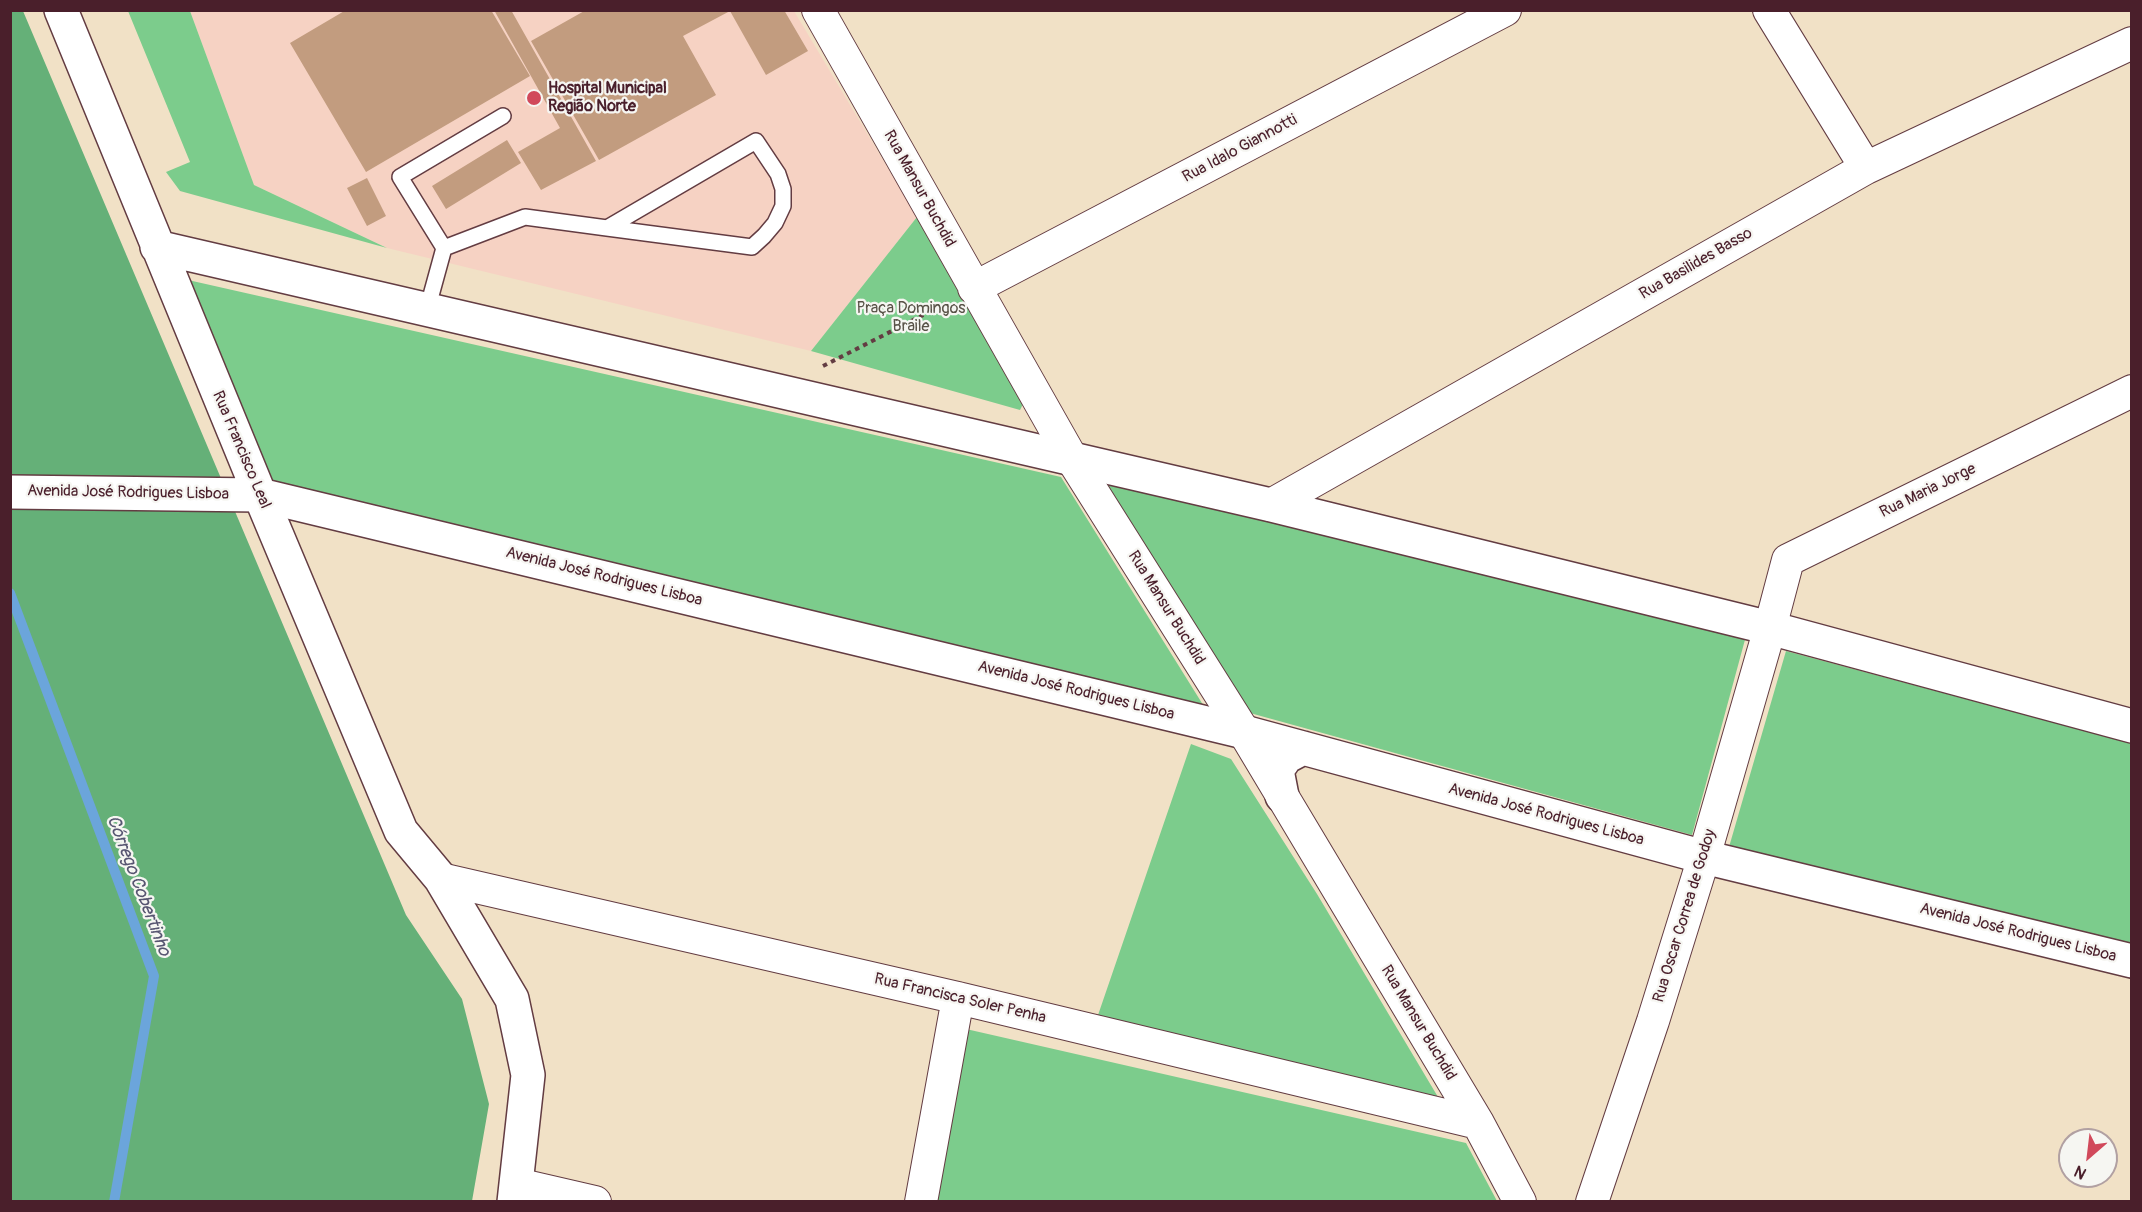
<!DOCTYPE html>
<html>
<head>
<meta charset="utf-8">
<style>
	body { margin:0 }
	#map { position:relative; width:2142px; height:1212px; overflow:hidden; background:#f1e1c6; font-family:Pangolin,sans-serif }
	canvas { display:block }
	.frame { position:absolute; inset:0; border:12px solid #4a1f2b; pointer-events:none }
	.north { position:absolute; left:2058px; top:1128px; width:60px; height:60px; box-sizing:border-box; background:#f6f6f2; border:2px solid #b1a0a2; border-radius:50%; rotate:208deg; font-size:16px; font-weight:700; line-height:24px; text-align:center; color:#4a1f2b }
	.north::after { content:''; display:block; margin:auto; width:21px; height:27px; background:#d1495b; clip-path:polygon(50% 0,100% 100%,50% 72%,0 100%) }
</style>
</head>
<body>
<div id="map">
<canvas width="2142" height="1212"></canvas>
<div class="frame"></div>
<div class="north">N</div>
</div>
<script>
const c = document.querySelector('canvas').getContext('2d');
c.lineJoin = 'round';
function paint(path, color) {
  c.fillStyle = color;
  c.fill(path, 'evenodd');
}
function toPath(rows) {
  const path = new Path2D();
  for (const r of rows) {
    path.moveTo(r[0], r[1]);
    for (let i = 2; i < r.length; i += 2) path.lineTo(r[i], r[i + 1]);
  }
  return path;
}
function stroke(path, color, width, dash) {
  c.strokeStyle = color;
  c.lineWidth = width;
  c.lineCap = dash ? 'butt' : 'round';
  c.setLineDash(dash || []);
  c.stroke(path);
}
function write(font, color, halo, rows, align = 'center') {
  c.font = font + ' Pangolin,sans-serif';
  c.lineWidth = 4.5;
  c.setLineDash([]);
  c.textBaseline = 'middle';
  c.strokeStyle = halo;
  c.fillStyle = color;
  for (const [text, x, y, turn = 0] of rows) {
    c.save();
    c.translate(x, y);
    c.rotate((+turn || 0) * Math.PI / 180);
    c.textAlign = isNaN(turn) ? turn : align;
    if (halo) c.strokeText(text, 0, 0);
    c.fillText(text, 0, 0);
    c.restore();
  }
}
const built = toPath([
	[190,11,794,11,917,217,811,351,387,248,254,185]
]);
const green = toPath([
	[128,11,190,11,254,185,387,248,180,191,166,172,190,162],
	[917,217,1028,394,1020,410,811,351],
	[188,280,1061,477,1205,708,273,481],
	[1103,481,1746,636,1692,835,1250,713],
	[1786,651,2131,743,2131,947,1729,847],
	[1191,744,1231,759,1317,894,1438,1097,1097,1018],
	[966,1029,1466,1143,1497,1201,930,1202]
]);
const forest = toPath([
	[10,11,23,11,406,915,462,999,489,1104,472,1201,11,1201]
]);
const stream = toPath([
	[10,593,154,976,114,1202]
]);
const building = toPath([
	[346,10,491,10,530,76,366,172,290,43],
	[494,10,511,10,596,161,541,190,518,152,560,128],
	[586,10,668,10,669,12,672,10,784,10,808,51,766,75,730,11,683,36,716,95,599,160,531,41],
	[507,140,521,163,446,209,432,186],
	[367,178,386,216,367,226,347,188]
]);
const path = toPath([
	[823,366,947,303]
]);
const service = toPath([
	[444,248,400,177,503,116],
	[427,310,444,248,525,217,607,228,752,247,764,236,775,223,783,206,783,189,778,174,756,141,607,228]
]);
const minor = toPath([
	[818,10,1072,459,1244,732,1478,1123,1520,1202],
	[1769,10,1866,168],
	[974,288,1505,10],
	[1271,505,1866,168,2132,43],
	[441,879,958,998,1478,1123],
	[517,1184,595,1202],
	[921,1202,958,998],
	[1592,1202,1653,1021,1704,857,1770,628,1788,560,2132,391]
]);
const tertiary = toPath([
	[260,495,401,831,441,879,512,999,528,1075,514,1202]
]);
const primary = toPath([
	[61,10,260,495],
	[157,247,1271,505,1770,628,2132,726],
	[10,492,260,495,1244,732,1704,857,2132,961],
	[1282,796,1277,770,1286,757,1303,748]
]);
const markers = [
	[534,98,8,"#d1495b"]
];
const poiNames = [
	["Hospital Municipal",548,89],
	["Região Norte",548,107]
];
const streetNames = [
	["Rua Idalo Giannotti",1240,149,-28],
	["Rua Mansur Buchdid",919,189,61],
	["Rua Basilides Basso",1696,264,-30],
	["Rua Francisco Leal",241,450,67],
	["Rua Maria Jorge",1928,491,-26],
	["Avenida José Rodrigues Lisboa",128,493,1],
	["Avenida José Rodrigues Lisboa",604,577,14],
	["Rua Mansur Buchdid",1166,608,58],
	["Avenida José Rodrigues Lisboa",1076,691,14],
	["Avenida José Rodrigues Lisboa",1546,815,15],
	["Rua Oscar Correa de Godoy",1685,916,-73],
	["Avenida José Rodrigues Lisboa",2018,933,14],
	["Rua Francisca Soler Penha",960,999,13],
	["Rua Mansur Buchdid",1418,1023,59]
];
const parkNames = [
	["Praça Domingos",911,309],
	["Braile",911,327]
];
const waterNames = [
	["Córrego Cobertinho",138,886,69]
];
paint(built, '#f6d2c3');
paint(green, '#7ccc8c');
paint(forest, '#65b078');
stroke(stream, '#6ba5db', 10);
paint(building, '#c29c7f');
stroke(service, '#633c42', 18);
stroke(minor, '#633c42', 34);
stroke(tertiary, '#633c42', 36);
stroke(primary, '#633c42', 36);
stroke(path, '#633c42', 4, [4.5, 4.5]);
stroke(service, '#fff', 15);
stroke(minor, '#fff', 32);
stroke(tertiary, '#fff', 33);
stroke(primary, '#fff', 33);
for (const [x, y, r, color] of markers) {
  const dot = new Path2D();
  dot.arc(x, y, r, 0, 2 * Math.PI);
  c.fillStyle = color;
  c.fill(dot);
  stroke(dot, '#f6f6f2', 2);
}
write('bold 16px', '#4a1f2b', '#f6f6f2', poiNames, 'left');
write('16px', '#4a1f2b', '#f6f6f2', streetNames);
write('16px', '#595348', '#f6f6f2', parkNames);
write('italic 18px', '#575571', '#f6f6f2', waterNames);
</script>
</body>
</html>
